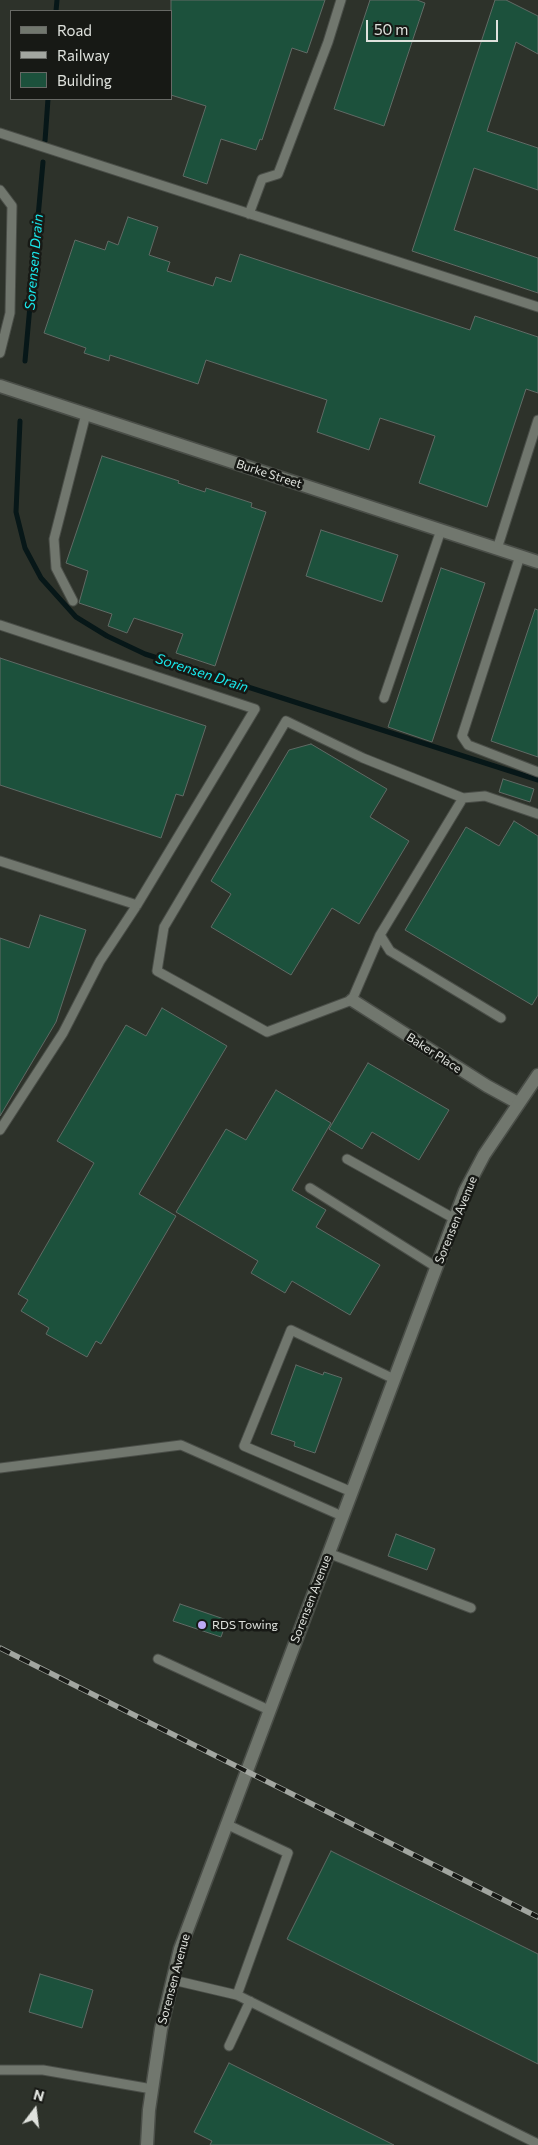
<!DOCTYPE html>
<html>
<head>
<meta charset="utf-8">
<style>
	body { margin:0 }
	#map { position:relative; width:538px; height:2145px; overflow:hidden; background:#2d322a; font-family:Commissioner,sans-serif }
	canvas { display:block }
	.legend { position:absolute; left:10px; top:10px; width:162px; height:90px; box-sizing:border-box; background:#171915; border:1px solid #676965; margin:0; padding:6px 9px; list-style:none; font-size:15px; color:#dfe2dd }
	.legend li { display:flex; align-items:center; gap:10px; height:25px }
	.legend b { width:25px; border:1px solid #676965 }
	.north { position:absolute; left:10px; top:2085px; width:50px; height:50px; -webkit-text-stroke:4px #171915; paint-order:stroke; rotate:15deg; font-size:14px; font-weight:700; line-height:20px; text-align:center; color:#dfe2dd }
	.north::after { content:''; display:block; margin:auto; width:18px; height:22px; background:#dfe2dd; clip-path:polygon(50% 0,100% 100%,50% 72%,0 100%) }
	.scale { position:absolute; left:366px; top:20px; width:132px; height:22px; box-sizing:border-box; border:2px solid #dfe2dd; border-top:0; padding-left:6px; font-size:15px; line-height:18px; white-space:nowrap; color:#dfe2dd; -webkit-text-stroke:4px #171915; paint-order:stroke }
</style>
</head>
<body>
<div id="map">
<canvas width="538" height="2145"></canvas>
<ul class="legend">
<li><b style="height:6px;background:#71776e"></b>Road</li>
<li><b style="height:6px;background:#a2a6a0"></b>Railway</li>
<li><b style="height:14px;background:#1c513c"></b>Building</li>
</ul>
<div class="north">N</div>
<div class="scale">50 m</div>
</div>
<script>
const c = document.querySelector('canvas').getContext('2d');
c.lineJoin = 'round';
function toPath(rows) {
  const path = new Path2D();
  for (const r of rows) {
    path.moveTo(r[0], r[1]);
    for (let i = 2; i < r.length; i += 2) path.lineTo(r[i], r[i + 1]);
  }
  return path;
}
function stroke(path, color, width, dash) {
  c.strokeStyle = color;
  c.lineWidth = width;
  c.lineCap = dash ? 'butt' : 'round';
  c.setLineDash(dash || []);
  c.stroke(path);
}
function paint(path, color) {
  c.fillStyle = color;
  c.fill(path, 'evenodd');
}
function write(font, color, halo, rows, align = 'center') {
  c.font = font + ' Commissioner,sans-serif';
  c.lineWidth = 5;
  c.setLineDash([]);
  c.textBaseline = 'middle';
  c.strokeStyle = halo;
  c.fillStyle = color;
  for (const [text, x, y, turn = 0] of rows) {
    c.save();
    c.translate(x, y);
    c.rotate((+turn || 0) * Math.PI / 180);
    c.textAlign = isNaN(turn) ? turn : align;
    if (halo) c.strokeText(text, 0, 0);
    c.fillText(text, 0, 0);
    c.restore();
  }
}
const stream = toPath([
	[56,11,57,0],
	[45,141,48,99],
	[25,361,43,162],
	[20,421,16,512,25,548,41,578,76,617,107,636,145,654,538,780]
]);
const building = toPath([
	[171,0,325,0,307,53,292,48,262,140,260,139,256,150,221,139,207,184,183,176,206,106,171,95,171,0],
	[370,0,417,0,425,3,384,126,334,109,370,0],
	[495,0,506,0,538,16,538,54,516,42,487,131,538,148,538,190,474,168,454,230,538,258,538,293,412,251,495,0],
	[128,217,158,227,149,255,170,262,167,271,213,286,216,277,231,282,240,254,470,330,475,316,538,337,538,393,526,389,487,507,419,483,435,436,380,418,369,450,317,432,327,400,206,360,198,384,110,355,109,361,84,353,86,348,44,333,75,240,105,250,108,241,118,245,128,217],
	[102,456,179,481,178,483,205,492,206,488,252,503,251,507,266,512,215,666,176,653,183,634,134,618,127,633,108,626,112,614,79,603,88,571,66,563,102,456],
	[321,530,398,555,382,602,306,576,321,530],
	[441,568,485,583,432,742,388,727,441,568],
	[535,609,538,610,538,757,491,741,535,609],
	[0,658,206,726,183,796,176,794,161,838,0,785,0,658],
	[311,744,387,789,370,817,409,841,359,924,332,908,291,975,211,927,231,894,211,881,289,750,311,744],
	[503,779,534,789,530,802,499,792,503,779],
	[514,821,538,836,538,995,532,1005,405,930,466,827,499,846,514,821],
	[40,915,86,930,56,1022,0,1116,0,938,29,948,40,915],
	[162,1008,227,1046,139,1194,176,1216,101,1344,96,1341,87,1357,46,1334,49,1328,21,1311,28,1300,18,1294,94,1163,57,1141,126,1025,146,1036,162,1008],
	[368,1063,449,1110,419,1160,372,1132,362,1149,329,1129,368,1063],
	[276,1090,331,1123,292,1190,326,1210,316,1227,380,1265,350,1315,292,1281,285,1293,251,1273,258,1261,176,1212,226,1129,246,1140,276,1090],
	[296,1365,323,1375,324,1372,342,1378,315,1453,294,1446,295,1442,271,1434,296,1365],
	[396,1534,435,1549,427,1570,388,1556,396,1534],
	[180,1604,227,1620,221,1637,173,1621,180,1604],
	[331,1851,538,1954,538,2064,287,1939,331,1851],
	[40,1974,93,1990,82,2028,29,2012,40,1974],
	[229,2063,394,2145,210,2145,212,2141,194,2132,229,2063]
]);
const service = toPath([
	[0,133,538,307],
	[0,190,12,206,10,313,0,353],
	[249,214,262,179,278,174,328,42,341,0],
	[497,549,538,420],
	[520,556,462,736,468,745,538,772],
	[73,601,56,568,54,539,86,414],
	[0,625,255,709,137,905,100,961,63,1033,0,1130],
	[384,698,441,530],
	[463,798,363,758,286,721,164,927,157,971,267,1032,352,1000,380,935,463,798,485,796,538,814],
	[0,861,137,905],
	[380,935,390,951,501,1018],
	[347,1159,455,1219],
	[310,1188,436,1267],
	[0,1468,181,1445,342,1516],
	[352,1492,244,1446,291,1330,394,1379],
	[328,1553,471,1608],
	[158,1659,269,1710],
	[226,1824,288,1853,237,1995],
	[173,1980,237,1995,538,2144],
	[229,2046,250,2001],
	[0,2070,43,2070,152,2089]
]);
const minor = toPath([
	[0,386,538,562],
	[352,1000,487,1086,518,1103]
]);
const tertiary = toPath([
	[147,2145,149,2110,161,2029,180,1949,465,1191,484,1155,538,1075]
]);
const rail = toPath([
	[0,1648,538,1917]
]);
const markers = [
	[202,1625,5,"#bcaaf5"]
];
const streetNames = [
	["Burke Street",269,474,18],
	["Baker Place",434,1053,33],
	["Sorensen Avenue",456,1220,-68],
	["Sorensen Avenue",311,1599,-69],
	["Sorensen Avenue",174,1979,-75]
];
const poiNames = [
	["RDS Towing",212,1625]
];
const waterNames = [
	["Sorensen Drain",34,262,-85],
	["Sorensen Drain",202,673,18]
];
stroke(stream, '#071718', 5);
paint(building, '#1c513c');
stroke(building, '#606a65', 1);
stroke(service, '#4a4e48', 11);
stroke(minor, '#4a4e48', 15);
stroke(tertiary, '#4a4e48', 15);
stroke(service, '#71776e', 9);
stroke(minor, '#71776e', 12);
stroke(tertiary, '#71776e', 12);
stroke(rail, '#a2a6a0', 5.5);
stroke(rail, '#171915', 4, [11]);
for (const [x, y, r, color] of markers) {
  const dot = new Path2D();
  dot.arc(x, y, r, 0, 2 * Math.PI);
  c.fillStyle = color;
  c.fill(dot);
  stroke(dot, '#171915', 2);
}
write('12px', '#dfe2dd', '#171915', streetNames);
write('12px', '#dfe2dd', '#171915', poiNames, 'left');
write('italic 14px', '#19e7eb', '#171915', waterNames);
</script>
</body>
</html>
